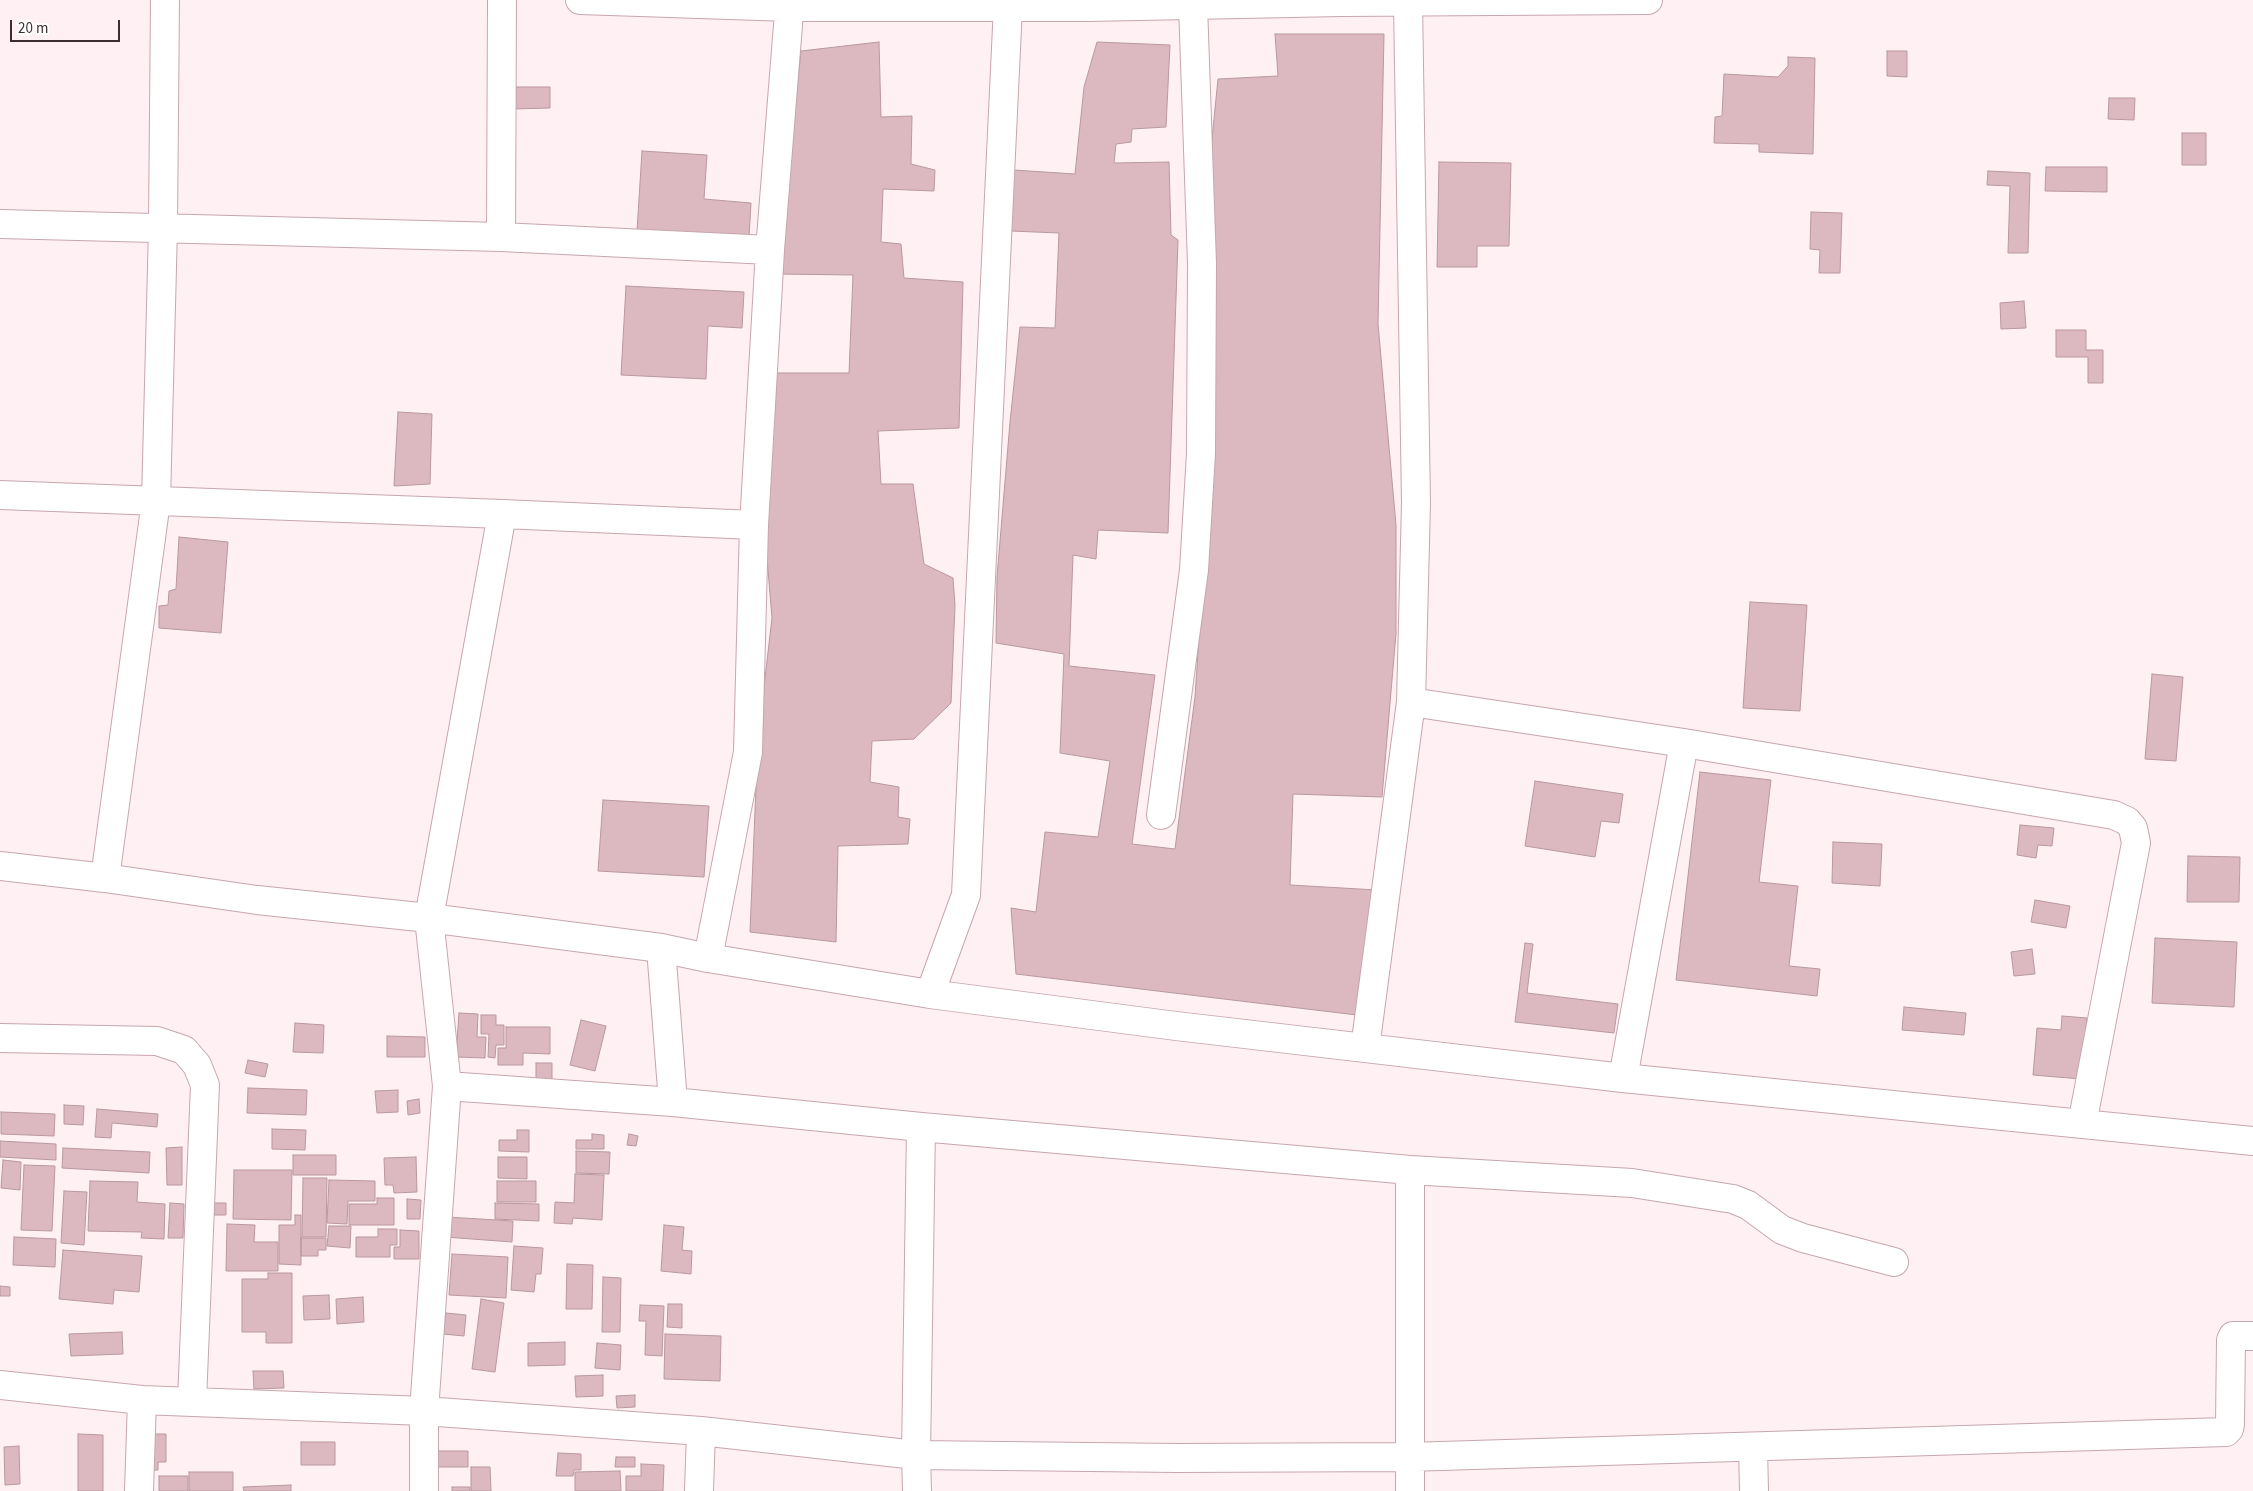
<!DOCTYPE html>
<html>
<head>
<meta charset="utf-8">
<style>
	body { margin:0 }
	#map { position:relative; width:2253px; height:1491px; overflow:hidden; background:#fef0f3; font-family:"Source Sans 3",sans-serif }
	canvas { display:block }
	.scale { position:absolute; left:10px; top:20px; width:110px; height:22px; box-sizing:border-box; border:2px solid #3b2e31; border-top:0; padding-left:6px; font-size:15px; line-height:18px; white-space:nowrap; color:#3b2e31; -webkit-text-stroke:4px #fff; paint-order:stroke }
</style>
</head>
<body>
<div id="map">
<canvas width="2253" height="1491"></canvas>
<div class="scale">20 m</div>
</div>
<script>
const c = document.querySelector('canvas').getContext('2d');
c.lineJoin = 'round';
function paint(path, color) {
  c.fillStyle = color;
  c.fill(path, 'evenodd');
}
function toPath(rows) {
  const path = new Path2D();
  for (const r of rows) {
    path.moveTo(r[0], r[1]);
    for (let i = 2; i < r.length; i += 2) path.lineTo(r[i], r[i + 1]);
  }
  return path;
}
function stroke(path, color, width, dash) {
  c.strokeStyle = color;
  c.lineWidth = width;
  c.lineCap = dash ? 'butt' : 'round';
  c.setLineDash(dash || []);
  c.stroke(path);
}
const building = toPath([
	[1275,34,1384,34,1378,324,1396,525,1396,633,1382,797,1293,794,1290,885,1377,890,1365,1016,1016,974,1011,908,1036,912,1045,832,1098,837,1110,761,1060,753,1064,654,996,643,997,577,1010,422,1020,327,1055,328,1059,233,1011,231,1014,170,1075,174,1084,87,1097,42,1170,45,1166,127,1132,129,1131,142,1116,144,1114,163,1169,162,1171,235,1178,240,1168,533,1098,530,1096,559,1073,555,1069,666,1155,675,1132,844,1175,849,1195,697,1209,487,1208,179,1218,79,1278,76,1275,34],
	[879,42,881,117,912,116,911,164,935,170,934,191,883,189,881,242,901,244,904,278,963,282,959,428,878,431,881,484,913,484,924,564,953,578,955,605,951,703,914,739,872,741,870,782,899,787,898,817,910,819,908,844,838,846,836,942,750,932,758,738,772,618,765,534,776,373,849,373,853,275,778,274,801,51,879,42],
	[1887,51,1907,51,1907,77,1887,76,1887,51],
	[1788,57,1815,58,1813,154,1759,152,1759,144,1714,143,1715,117,1722,116,1724,74,1778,77,1788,66,1788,57],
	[511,87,550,87,550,108,513,109,511,87],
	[2109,98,2135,98,2134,120,2108,119,2109,98],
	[2182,133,2206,133,2206,165,2182,165,2182,133],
	[642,151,707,155,704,199,751,203,749,237,637,231,642,151],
	[1439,162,1511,163,1509,246,1477,246,1477,267,1437,267,1439,162],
	[2046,167,2107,167,2107,192,2045,191,2046,167],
	[1988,171,2030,173,2028,253,2008,253,2010,186,1987,185,1988,171],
	[1811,212,1842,213,1840,273,1819,273,1820,250,1810,249,1811,212],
	[626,286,744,292,742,328,708,326,706,379,621,375,626,286],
	[2024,301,2026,328,2001,329,2000,303,2024,301],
	[2056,330,2086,330,2086,350,2103,350,2103,383,2088,383,2088,357,2056,357,2056,330],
	[398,412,432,414,430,484,394,486,398,412],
	[179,537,228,542,221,633,159,628,159,606,168,605,169,591,176,589,179,537],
	[1750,602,1807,605,1800,711,1743,708,1750,602],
	[2152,674,2183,677,2176,761,2145,759,2152,674],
	[1700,772,1771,780,1759,882,1798,886,1789,966,1820,969,1817,996,1676,980,1700,772],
	[1535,781,1623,794,1619,823,1601,821,1595,857,1525,846,1535,781],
	[603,800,709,806,704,877,598,871,603,800],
	[2020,825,2054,828,2052,846,2038,845,2036,858,2017,855,2020,825],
	[1833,842,1882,844,1880,886,1832,883,1833,842],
	[2188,856,2240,857,2239,902,2187,902,2188,856],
	[2035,900,2070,906,2066,928,2031,922,2035,900],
	[2155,938,2237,942,2234,1007,2152,1003,2155,938],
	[1525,943,1533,944,1527,993,1618,1004,1614,1033,1515,1022,1525,943],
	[2032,949,2035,974,2014,976,2011,952,2032,949],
	[1904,1007,1966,1013,1964,1035,1902,1030,1904,1007],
	[459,1013,478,1014,477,1037,486,1037,485,1058,456,1057,459,1013],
	[481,1015,496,1015,496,1025,504,1025,504,1045,496,1045,495,1058,488,1057,489,1034,481,1034,481,1015],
	[2062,1016,2087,1018,2081,1079,2033,1075,2037,1028,2061,1030,2062,1016],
	[581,1020,606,1026,595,1071,570,1065,581,1020],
	[295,1023,324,1025,323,1053,293,1052,295,1023],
	[506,1027,550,1027,550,1054,523,1053,523,1065,498,1065,498,1048,506,1048,506,1027],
	[387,1036,425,1037,425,1057,387,1057,387,1036],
	[248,1060,268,1064,265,1077,245,1073,248,1060],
	[536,1063,552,1063,552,1081,536,1081,536,1063],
	[248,1088,307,1090,306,1115,247,1113,248,1088],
	[398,1090,398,1112,377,1113,375,1091,398,1090],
	[419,1099,420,1113,408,1115,407,1101,419,1099],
	[64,1105,84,1106,83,1125,64,1124,64,1105],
	[97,1109,158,1114,157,1127,112,1123,111,1138,95,1137,97,1109],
	[1,1112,55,1114,54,1136,1,1134,1,1112],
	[272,1129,306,1130,305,1150,272,1149,272,1129],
	[517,1130,529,1130,529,1152,499,1151,499,1140,517,1140,517,1130],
	[592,1134,604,1135,604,1149,576,1149,576,1140,592,1140,592,1134],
	[629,1134,638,1136,636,1146,627,1145,629,1134],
	[0,1141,56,1144,56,1160,0,1157,0,1141],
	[182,1147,182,1185,167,1185,166,1148,182,1147],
	[63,1148,150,1152,149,1173,62,1168,63,1148],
	[576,1151,610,1152,609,1174,576,1173,576,1151],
	[293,1155,336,1155,336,1175,293,1175,293,1155],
	[416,1157,417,1192,394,1193,393,1185,385,1185,384,1158,416,1157],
	[498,1157,527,1157,527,1179,498,1178,498,1157],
	[3,1160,21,1162,20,1190,1,1188,3,1160],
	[24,1165,55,1166,52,1231,21,1230,24,1165],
	[234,1170,292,1170,291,1220,233,1219,234,1170],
	[575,1174,604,1175,602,1220,573,1218,572,1224,554,1223,555,1202,574,1203,575,1174],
	[303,1178,327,1178,326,1237,302,1237,303,1178],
	[329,1180,375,1181,375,1201,348,1201,347,1224,327,1223,329,1180],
	[90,1181,138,1182,137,1202,165,1204,164,1239,141,1238,142,1232,88,1231,90,1181],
	[497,1181,536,1181,536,1202,497,1202,497,1181],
	[64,1191,87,1192,84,1245,61,1243,64,1191],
	[377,1198,394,1198,394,1225,349,1225,349,1204,377,1204,377,1198],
	[407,1199,421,1200,420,1219,407,1219,407,1199],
	[170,1203,184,1204,183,1238,168,1238,170,1203],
	[214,1203,226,1203,226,1215,214,1215,214,1203],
	[495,1203,539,1204,539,1221,495,1219,495,1203],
	[295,1215,301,1215,301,1265,279,1264,279,1225,295,1225,295,1215],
	[447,1217,513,1221,512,1242,445,1237,447,1217],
	[227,1224,255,1225,254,1242,278,1242,278,1271,226,1271,227,1224],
	[664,1225,684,1227,682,1250,692,1251,691,1274,661,1271,664,1225],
	[329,1226,351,1226,350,1248,327,1246,329,1226],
	[378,1229,397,1229,397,1245,390,1245,390,1257,356,1257,356,1237,378,1237,378,1229],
	[400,1230,419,1231,419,1259,394,1259,394,1247,400,1247,400,1230],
	[14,1237,56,1239,55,1267,13,1265,14,1237],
	[301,1238,326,1238,326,1250,318,1250,318,1256,301,1256,301,1238],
	[514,1246,543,1248,541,1274,536,1274,534,1292,511,1290,514,1246],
	[63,1250,142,1256,139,1292,114,1290,113,1304,59,1299,63,1250],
	[452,1254,508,1257,506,1298,449,1295,452,1254],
	[567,1264,593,1265,592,1309,566,1309,567,1264],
	[268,1273,292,1273,292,1343,266,1343,266,1332,242,1332,242,1279,268,1279,268,1273],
	[603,1277,621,1278,620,1332,602,1332,603,1277],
	[0,1286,10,1287,10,1296,0,1296,0,1286],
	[329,1295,330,1319,304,1320,303,1296,329,1295],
	[363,1297,364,1322,337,1324,336,1299,363,1297],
	[481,1299,504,1303,495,1372,472,1369,481,1299],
	[668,1304,682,1304,682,1328,667,1327,668,1304],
	[640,1305,664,1306,662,1356,645,1355,646,1321,639,1321,640,1305],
	[446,1313,466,1315,464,1336,443,1334,446,1313],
	[122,1332,123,1354,71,1356,69,1334,122,1332],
	[665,1334,721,1336,720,1381,664,1379,665,1334],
	[565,1342,565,1365,528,1366,528,1343,565,1342],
	[597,1343,621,1345,620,1370,595,1368,597,1343],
	[253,1371,283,1371,284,1388,254,1389,253,1371],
	[603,1375,603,1396,576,1397,575,1376,603,1375],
	[635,1395,635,1407,617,1408,616,1396,635,1395],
	[78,1434,103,1435,103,1491,78,1491,78,1434],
	[144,1434,166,1434,166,1462,158,1462,158,1470,145,1470,144,1434],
	[301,1442,335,1442,335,1465,301,1465,301,1442],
	[19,1446,20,1484,5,1485,4,1447,19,1446],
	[433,1451,468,1451,468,1467,433,1467,433,1451],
	[558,1453,581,1454,581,1470,574,1470,573,1476,556,1476,558,1453],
	[616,1457,635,1457,635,1467,615,1467,616,1457],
	[641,1464,664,1465,663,1491,626,1491,626,1476,641,1476,641,1464],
	[471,1467,490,1467,491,1491,471,1491,471,1467],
	[620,1471,621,1491,575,1491,575,1472,620,1471],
	[189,1472,233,1472,233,1491,189,1491,189,1472],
	[159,1476,188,1476,188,1491,159,1491,159,1476],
	[291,1485,291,1491,244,1491,243,1487,291,1485],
	[452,1487,470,1487,470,1491,452,1491,452,1487]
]);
const minor = toPath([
	[580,0,789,7,1088,7,1342,2,1648,0],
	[0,224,501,237,770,250],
	[501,237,502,0],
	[0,495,502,514,754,525],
	[1411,702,1684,743,2114,815,2127,821,2133,828,2136,843,2082,1124],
	[1161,815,1194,570,1201,453,1202,264,1193,5],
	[0,866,105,878,257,900,429,918,661,948,708,958,930,994,1176,1026,1623,1078,2253,1141],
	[105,878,156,501,163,228,165,0],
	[661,948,673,1102],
	[708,958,748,752,754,525,770,250,790,0],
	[930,994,966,895,1008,6],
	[0,1038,157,1041,184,1050,197,1065,205,1085,192,1401],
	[1365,1048,1411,702,1416,503,1408,2],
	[1623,1078,1684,743],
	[447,1086,673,1102,921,1127,1410,1170,1632,1183,1733,1199,1748,1205,1782,1230,1803,1238,1894,1262],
	[0,1385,142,1400,424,1411,701,1431,916,1455,1177,1458,1408,1457,2226,1432,2229,1429,2230,1424,2231,1340,2233,1336,2253,1336],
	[1753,1447,1754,1491],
	[139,1491,142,1400],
	[424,1491,424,1411,447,1086,429,918,502,514],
	[699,1491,701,1431],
	[917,1491,916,1455,921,1127],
	[1410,1491,1410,1170]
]);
paint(building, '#dcb9c1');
stroke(building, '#b9989f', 1);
stroke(minor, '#c8a6ae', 30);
stroke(minor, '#fff', 28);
</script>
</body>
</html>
